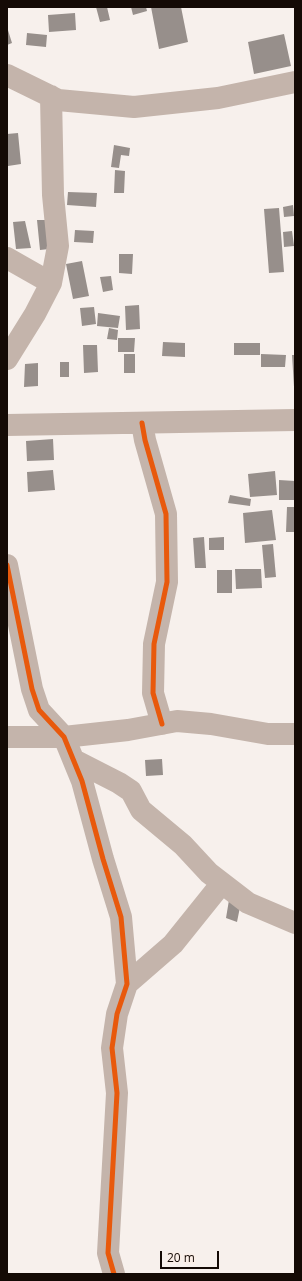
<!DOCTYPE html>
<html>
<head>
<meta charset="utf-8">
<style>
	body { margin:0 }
	#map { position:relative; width:302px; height:1281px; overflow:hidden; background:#f7f0ec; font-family:"Open Sans",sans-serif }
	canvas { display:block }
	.frame { position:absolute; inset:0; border:8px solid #140a05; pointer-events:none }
	.scale { position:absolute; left:160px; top:1251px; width:59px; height:18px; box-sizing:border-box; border:2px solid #140a05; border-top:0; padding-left:5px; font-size:12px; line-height:14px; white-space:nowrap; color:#140a05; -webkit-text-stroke:3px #fbefe8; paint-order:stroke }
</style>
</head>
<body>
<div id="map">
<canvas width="302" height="1281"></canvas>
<div class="frame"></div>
<div class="scale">20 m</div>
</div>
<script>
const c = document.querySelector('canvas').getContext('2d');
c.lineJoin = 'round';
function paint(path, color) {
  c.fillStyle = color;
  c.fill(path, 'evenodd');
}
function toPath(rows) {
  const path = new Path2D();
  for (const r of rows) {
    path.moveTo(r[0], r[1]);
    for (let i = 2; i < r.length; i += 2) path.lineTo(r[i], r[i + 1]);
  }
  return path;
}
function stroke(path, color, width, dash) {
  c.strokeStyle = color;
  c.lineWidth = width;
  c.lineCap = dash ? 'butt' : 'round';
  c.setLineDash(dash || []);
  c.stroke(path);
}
const building = toPath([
	[96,7,107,7,110,20,100,22],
	[131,7,146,7,147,11,133,15],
	[151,7,181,7,188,42,159,49],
	[75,13,76,30,49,32,48,15],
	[7,27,12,43,7,45],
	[27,33,47,35,46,47,26,45],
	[284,34,291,66,254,74,248,42],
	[18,133,21,164,8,166,7,134],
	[114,145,130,148,129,156,121,155,119,168,111,167],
	[115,170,125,171,124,193,114,193],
	[68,192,97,193,96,207,67,205],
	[293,205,294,216,284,217,283,207],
	[279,208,284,272,269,273,264,209],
	[37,220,47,220,49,249,40,250],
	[25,221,31,248,16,249,13,222],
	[75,230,94,231,93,243,74,242],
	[292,231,294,246,284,247,283,232],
	[119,254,133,254,132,274,119,273],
	[82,261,89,296,73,299,66,264],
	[111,276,113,290,103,292,100,277],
	[139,305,140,329,126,330,125,306],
	[94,307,96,324,82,326,80,308],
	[98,313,120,316,118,328,97,326],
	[109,328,118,330,117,340,107,339],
	[118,338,135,338,134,352,118,352],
	[163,342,185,343,185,357,162,356],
	[234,343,260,343,260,355,234,355],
	[83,345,97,345,98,372,84,373],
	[124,354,135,354,135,373,124,373],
	[261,354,286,355,285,367,261,367],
	[292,355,295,355,295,387,294,387],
	[60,362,69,362,69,377,60,377],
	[38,363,38,386,24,387,25,364],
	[53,439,54,460,27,461,26,441],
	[53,470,55,490,28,492,27,472],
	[275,471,277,495,250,497,248,474],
	[279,480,295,481,295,500,279,500],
	[230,495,251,499,250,506,228,503],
	[287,507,295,507,295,532,286,532],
	[272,510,276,540,245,543,243,513],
	[204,537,206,568,195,568,193,538],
	[224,537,224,550,209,550,209,538],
	[273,544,276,577,265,578,262,545],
	[235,569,261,569,262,588,236,589],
	[217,570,232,570,232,593,217,593],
	[162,759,163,775,146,776,145,760],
	[229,900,241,902,237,922,226,918]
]);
const minor = toPath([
	[7,75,58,100,134,107,218,98,295,82],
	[7,258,51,283],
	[7,359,35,314,51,283,58,246,53,195,51,96],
	[142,423,145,440,166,514,167,582,154,644,153,693,162,724],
	[7,425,295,420],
	[7,565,32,689,39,710,64,737,82,781,103,859,121,917,127,984,117,1014,112,1048,117,1093,108,1253,114,1274],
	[7,737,64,737,128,730,177,721,211,724,268,734,295,734],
	[74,760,119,783,131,791,141,810,183,845,209,873,248,903,295,923],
	[127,984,173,944,222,883]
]);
const cycleway = toPath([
	[142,423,145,440,166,514,167,582,154,644,153,693,162,724],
	[7,565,32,689,39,710,64,737,82,781,103,859,121,917,127,984,117,1014,112,1048,117,1093,108,1253,114,1274]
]);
paint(building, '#978f8b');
stroke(minor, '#c4b4ab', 22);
stroke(cycleway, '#e8590c', 5);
</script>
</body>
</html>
